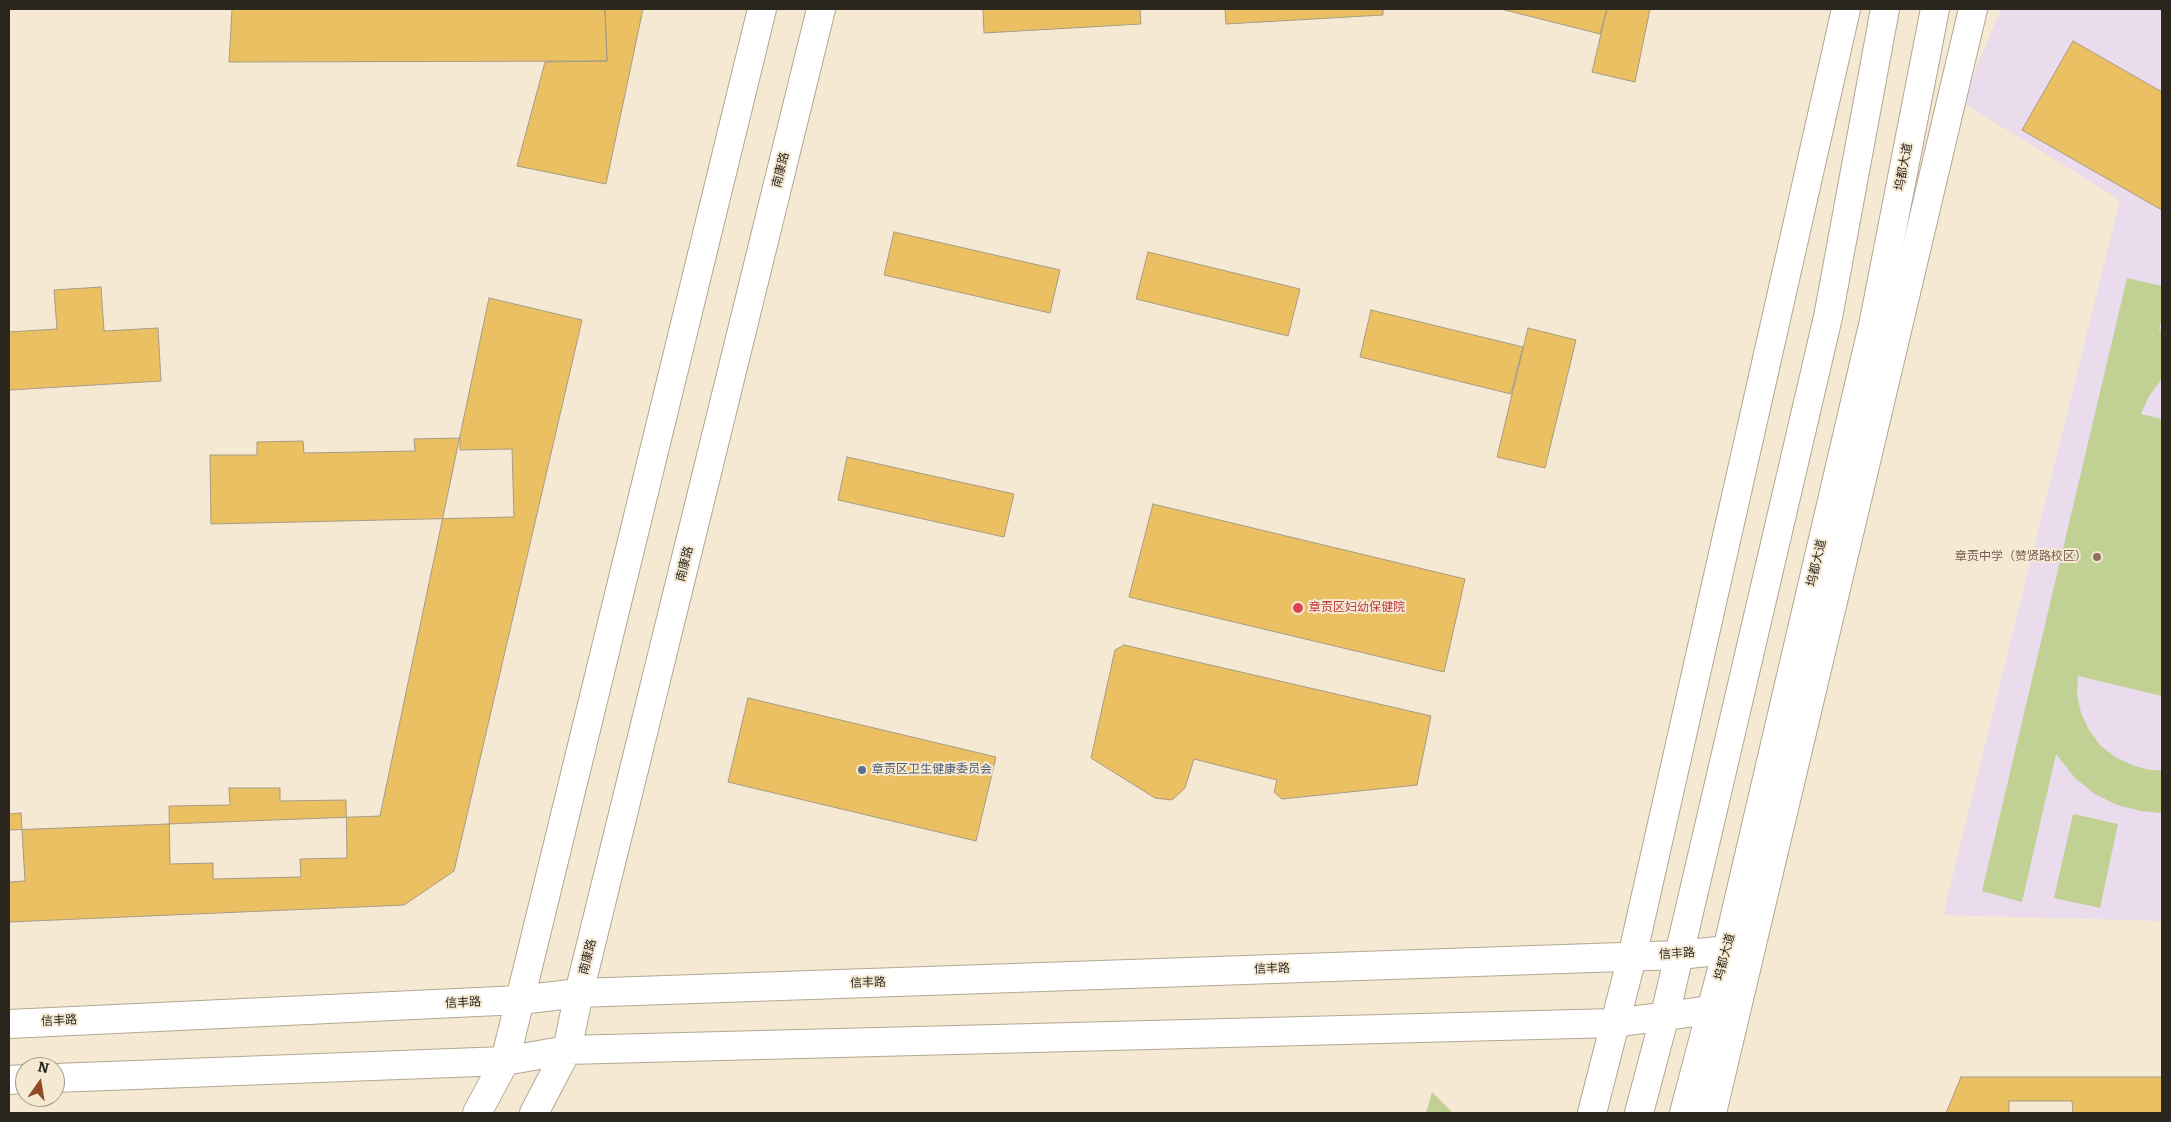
<!DOCTYPE html>
<html>
<head>
<meta charset="utf-8">
<style>
	body { margin:0 }
	#map { position:relative; width:2171px; height:1122px; overflow:hidden; background:#f5e9d3; font-family:Bitter,serif }
	canvas { display:block }
	.frame { position:absolute; inset:0; border:10px solid #2b271e; pointer-events:none }
	.north { position:absolute; left:15px; top:1057px; width:50px; height:50px; box-sizing:border-box; background:#f5e9d3; border:1px solid #a49b8b; border-radius:50%; rotate:13deg; font-size:14px; font-weight:700; line-height:20px; text-align:center; color:#2b271e }
	.north::after { content:''; display:block; margin:auto; width:18px; height:22px; background:#914a24; clip-path:polygon(50% 0,100% 100%,50% 72%,0 100%) }
</style>
</head>
<body>
<div id="map">
<canvas width="2171" height="1122"></canvas>
<div class="frame"></div>
<div class="north">N</div>
</div>
<script>
const c = document.querySelector('canvas').getContext('2d');
c.lineJoin = 'round';
function paint(path, color) {
  c.fillStyle = color;
  c.fill(path, 'evenodd');
}
function toPath(rows) {
  const path = new Path2D();
  for (const r of rows) {
    path.moveTo(r[0], r[1]);
    for (let i = 2; i < r.length; i += 2) path.lineTo(r[i], r[i + 1]);
  }
  return path;
}
function stroke(path, color, width, dash) {
  c.strokeStyle = color;
  c.lineWidth = width;
  c.lineCap = dash ? 'butt' : 'round';
  c.setLineDash(dash || []);
  c.stroke(path);
}
function write(font, color, halo, rows, align = 'center') {
  c.font = font + ' Bitter,"Noto Sans SC",serif';
  c.lineWidth = 4;
  c.setLineDash([]);
  c.textBaseline = 'middle';
  c.strokeStyle = halo;
  c.fillStyle = color;
  for (const [text, x, y, turn = 0] of rows) {
    c.save();
    c.translate(x, y);
    c.rotate((+turn || 0) * Math.PI / 180);
    c.textAlign = isNaN(turn) ? turn : align;
    if (halo) c.strokeText(text, 0, 0);
    c.fillText(text, 0, 0);
    c.restore();
  }
}
const education = toPath([
	[2001,9,2162,9,2162,921,1943,915,2120,200,1962,102]
]);
const green = toPath([
	[2127,278,2162,286,2162,316,2159,330,2162,329,2162,379,2149,396,2141,414,2162,419,2162,696,2078,676,2077,695,2081,713,2089,730,2100,745,2115,757,2132,765,2150,770,2162,770,2162,813,2141,811,2117,805,2095,794,2075,778,2056,754,2022,902,1982,891],
	[2073,814,2118,824,2100,908,2054,898],
	[1432,1092,1453,1113,1426,1113]
]);
const building = toPath([
	[232,9,605,9,607,61,229,62,232,9],
	[605,9,643,9,606,184,517,166,545,62,607,61,605,9],
	[983,9,1140,9,1141,24,984,33,983,9],
	[1225,9,1383,9,1383,15,1226,24,1225,9],
	[1501,9,1607,9,1600,34,1501,9],
	[1607,9,1650,9,1635,82,1592,72,1607,9],
	[2073,41,2162,92,2162,210,2022,130,2073,41],
	[894,232,1060,270,1050,313,884,275,894,232],
	[1148,252,1300,289,1288,336,1136,299,1148,252],
	[101,287,104,331,158,328,161,381,9,390,9,332,57,329,54,290,101,287],
	[489,298,582,320,454,871,404,905,9,922,9,830,380,816,489,298],
	[1371,310,1523,347,1511,394,1360,357,1371,310],
	[1528,328,1576,340,1545,468,1497,457,1528,328],
	[460,438,460,450,512,449,514,517,211,524,210,455,257,455,257,442,303,441,304,453,415,451,414,439,460,438],
	[847,457,1014,494,1004,537,838,500,847,457],
	[1153,504,1465,579,1444,672,1129,597,1153,504],
	[1124,645,1431,716,1417,785,1282,799,1274,792,1277,780,1194,759,1185,788,1172,800,1155,798,1091,758,1115,650,1124,645],
	[748,698,996,757,976,841,728,782,748,698],
	[229,788,280,788,280,801,346,800,347,858,300,859,301,877,213,879,213,863,170,864,169,806,230,805,229,788],
	[21,813,25,881,9,882,9,814,21,813],
	[1961,1077,2162,1077,2162,1113,1946,1113,1961,1077],
	[2009,1101,2072,1101,2073,1113,2009,1113,2009,1101]
]);
const minor = toPath([
	[1592,1113,1632,957,1846,9],
	[1712,1113,1973,9]
]);
const major = toPath([
	[9,1024,520,1000,579,993,1679,955,1727,950],
	[55,1078,505,1061,567,1050,1615,1023,1710,1010],
	[9,1080,25,1079],
	[477,1113,505,1061,762,9],
	[534,1113,567,1050,579,993,821,9],
	[1639,1113,1665,1015,1828,317,1885,9],
	[1684,1113,1727,950,1874,321,1935,9]
]);
const markers = [
	[2097,557,5,"#8d6e63"],
	[1298,608,6,"#e0444e"],
	[862,770,5,"#5c6f8a"]
];
const streetNames = [
	["坞都大道",1904,167,-79],
	["南康路",781,170,-76],
	["坞都大道",1817,563,-77],
	["南康路",685,564,-76],
	["信丰路",1677,954,-4],
	["南康路",588,957,-76],
	["坞都大道",1725,957,-75],
	["信丰路",1272,969,-2],
	["信丰路",868,983,-2],
	["信丰路",463,1003,-3],
	["信丰路",59,1021,-3]
];
const educationNames = [
	["章贡中学（赞贤路校区）",2087,557]
];
const healthNames = [
	["章贡区妇幼保健院",1309,608]
];
const serviceNames = [
	["章贡区卫生健康委员会",872,770]
];
paint(education, '#eadbed');
paint(green, '#c1d193');
paint(building, '#ebc063');
stroke(building, '#a59b85', 1);
stroke(minor, '#b2a892', 30);
stroke(major, '#b2a892', 30);
stroke(minor, '#fff', 28);
stroke(major, '#fff', 28);
for (const [x, y, r, color] of markers) {
  const dot = new Path2D();
  dot.arc(x, y, r, 0, 2 * Math.PI);
  c.fillStyle = color;
  c.fill(dot);
  stroke(dot, '#f5e9d3', 2);
}
write('12px', '#2b271e', '#f5e9d3', streetNames);
write('12px', '#785e54', '#f5e9d3', educationNames, 'right');
write('12px', '#be3a42', '#f5e9d3', healthNames, 'left');
write('12px', '#4e5e75', '#f5e9d3', serviceNames, 'left');
</script>
</body>
</html>
